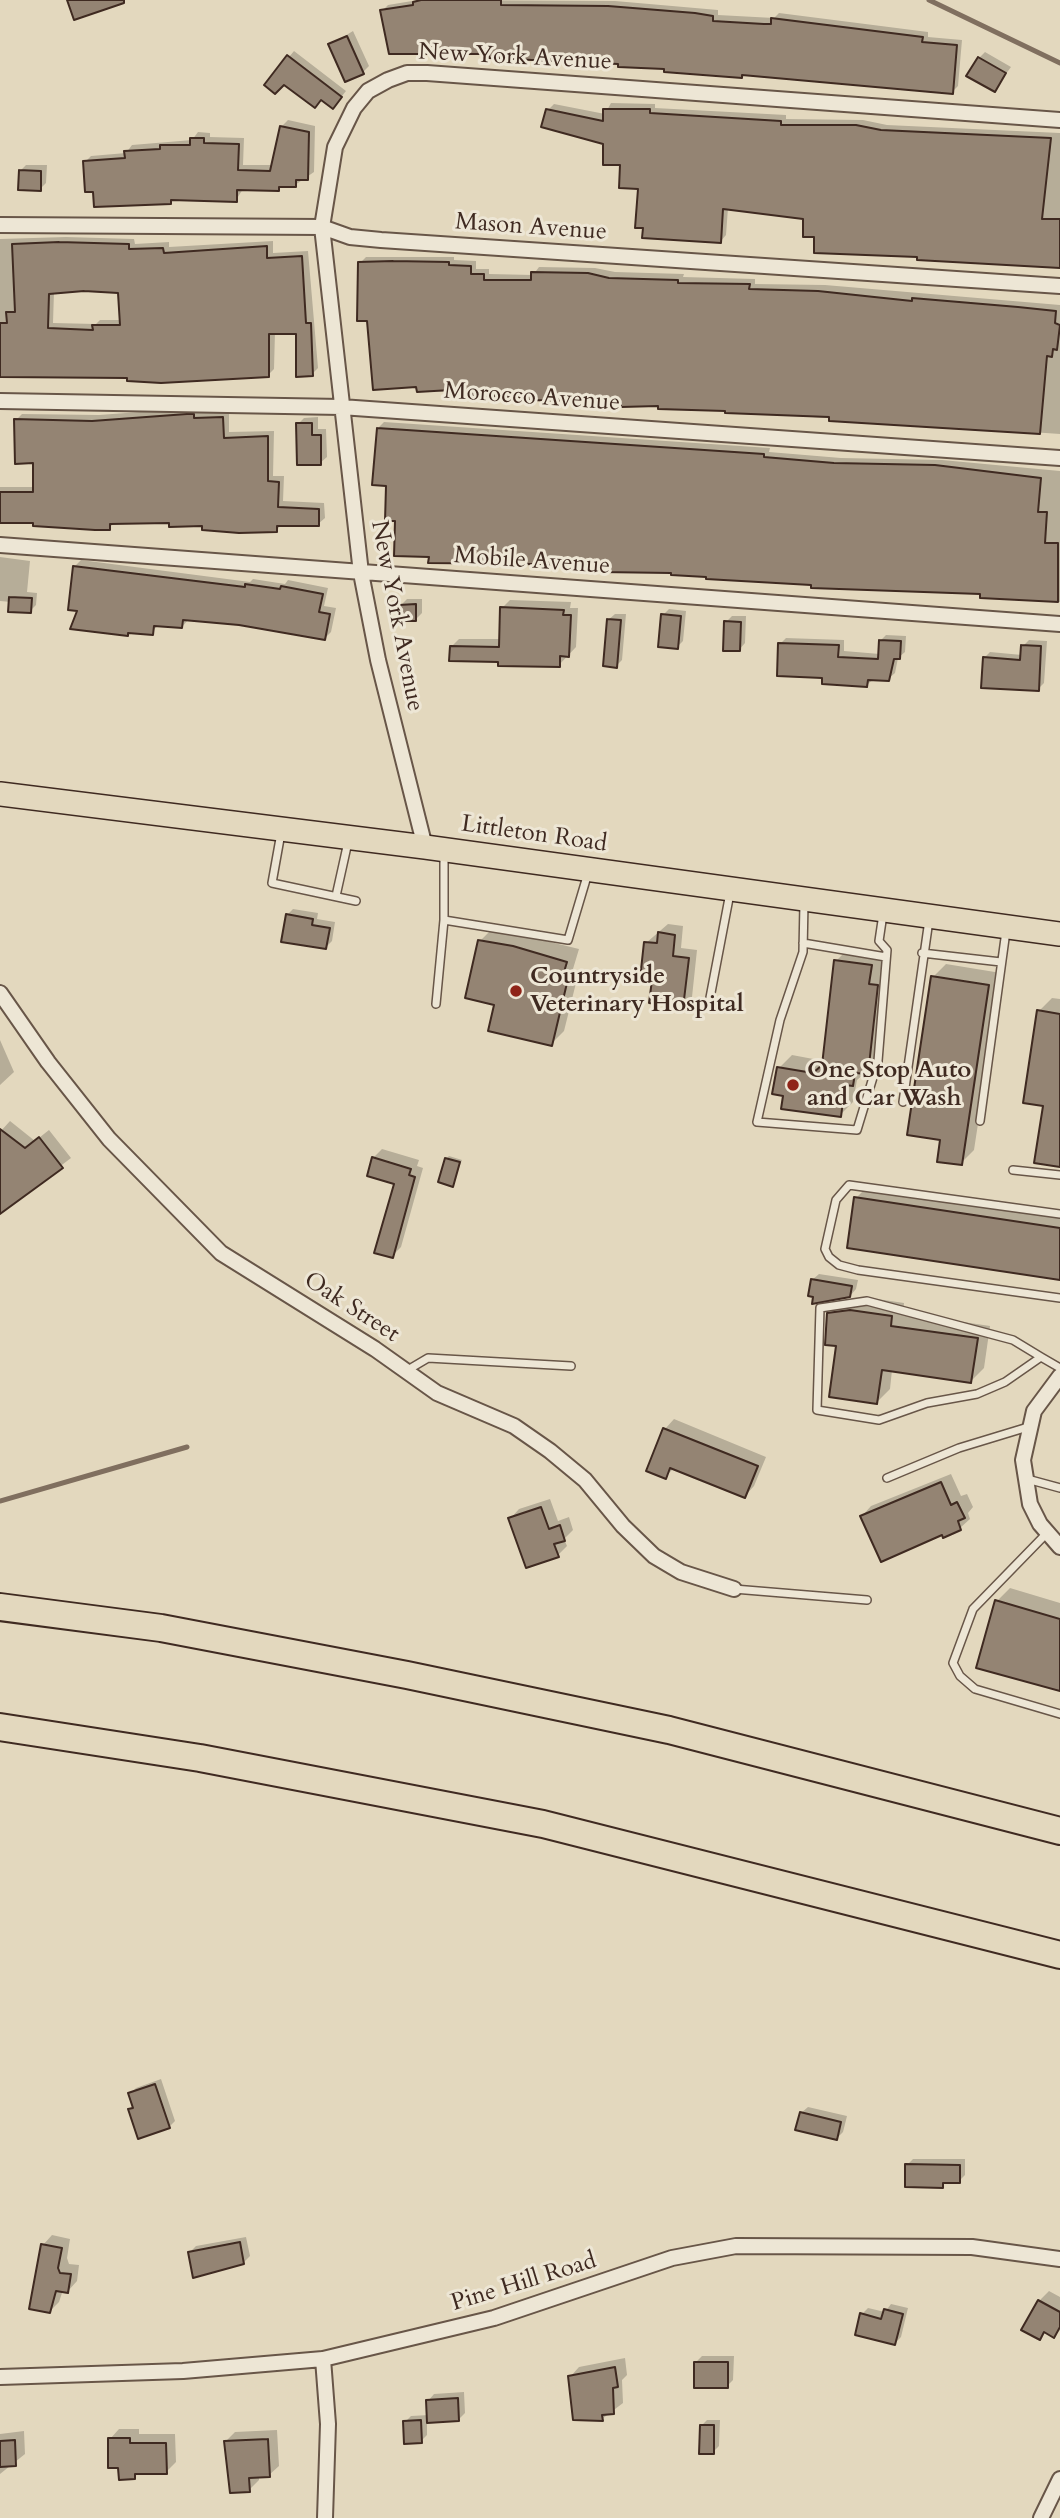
<!DOCTYPE html>
<html>
<head>
<meta charset="utf-8">
<style>
	body { margin:0 }
	canvas { display:block; background:#e3d8be }
</style>
</head>
<body>
<canvas width="1060" height="2518"></canvas>
<script>
const c = document.querySelector('canvas').getContext('2d');
c.lineJoin = 'round';
function paint(path, color) {
  c.fillStyle = color;
  c.fill(path, 'evenodd');
}
function toPath(rows) {
  const path = new Path2D();
  for (const r of rows) {
    path.moveTo(r[0], r[1]);
    for (let i = 2; i < r.length; i += 2) path.lineTo(r[i], r[i + 1]);
  }
  return path;
}
function stroke(path, color, width, dash) {
  c.strokeStyle = color;
  c.lineWidth = width;
  c.lineCap = dash ? 'butt' : 'round';
  c.setLineDash(dash || []);
  c.stroke(path);
}
function write(font, color, halo, rows, align = 'center') {
  c.font = font + ' Cardo,serif';
  c.lineWidth = 6;
  c.setLineDash([]);
  c.textBaseline = 'middle';
  c.strokeStyle = halo;
  c.fillStyle = color;
  for (const [text, x, y, turn = 0] of rows) {
    c.save();
    c.translate(x, y);
    c.rotate((+turn || 0) * Math.PI / 180);
    c.textAlign = isNaN(turn) ? turn : align;
    if (halo) c.strokeText(text, 0, 0);
    c.fillText(text, 0, 0);
    c.restore();
  }
}
const shadow = toPath([
	[418,0,615,1,718,10,718,15,774,18,779,13,928,32,928,37,962,40,958,86,952,92,491,52,382,11,388,5],
	[353,31,369,66,363,72,330,45],
	[294,51,346,91,338,101,289,57],
	[985,52,1011,67,994,90,979,58],
	[611,103,655,104,655,108,786,115,786,119,863,120,887,125,1060,133,1060,267,919,255,805,218,728,208,726,235,720,242,640,187,605,142,548,110,554,104,605,114],
	[288,120,315,126,314,172,295,185,282,185,278,189,243,189,236,200,174,198,170,202,94,190,85,162,91,156,126,153,132,145,192,140,198,132,210,133,210,137,244,138,243,165,273,165,282,126],
	[26,165,47,165,46,183,40,189,20,171],
	[66,237,134,239,135,244,169,242,169,247,273,241,273,253,308,251,318,368,312,374,297,332,275,332,274,369,268,375,0,376,0,239],
	[120,291,121,320,100,320,96,324,53,323,54,292],
	[366,257,454,257,454,260,476,261,476,269,489,269,489,274,533,275,539,267,595,268,615,272,684,274,683,277,755,279,755,284,825,285,1060,305,1060,434,418,390,369,320,360,263],
	[194,408,200,409,200,412,229,412,229,432,274,431,273,476,284,476,283,501,324,503,325,518,318,524,282,524,276,531,171,521,115,522,109,528,34,521,0,521,0,487,35,487,35,462,16,420,22,414,99,415],
	[318,417,318,429,326,429,327,457,320,463,298,424,304,418],
	[384,422,770,448,769,452,841,458,942,460,1060,471,1060,602,982,593,672,571,430,562,430,555,396,520,378,428],
	[0,557,30,561,27,592,37,593,36,605,30,611,11,602,0,601],
	[81,560,250,582,253,579,285,584,288,580,328,588,324,606,336,608,331,632,325,638,239,623,188,620,182,627,158,624,152,633,131,631,127,634,79,610,75,566],
	[407,599,422,599,422,613,416,619,401,605],
	[510,600,571,602,570,608,578,608,576,647,559,665,500,660,451,647,459,639,501,639,502,608],
	[669,609,686,611,683,641,677,647,663,615],
	[615,614,626,614,622,660,616,666,608,620],
	[732,616,746,616,745,643,739,650,726,622],
	[886,635,906,636,905,652,898,658,895,673,888,679,873,679,867,685,780,644,786,638,844,640,844,651,880,654,880,641],
	[1029,640,1047,641,1044,683,1038,689,984,658,990,652,1022,655,1023,646],
	[293,909,318,913,317,919,335,922,332,941,326,947,287,915],
	[668,924,683,926,681,948,697,950,692,997,683,1006,654,979,646,943],
	[493,928,579,949,573,969,579,971,564,1031,551,1044,497,1003,480,941],
	[849,948,884,952,881,972,890,973,880,1060,857,1080,853,1102,840,1115,785,1095,779,1068,792,1055,824,1061,836,961],
	[946,964,1001,973,974,1150,961,1163,933,977],
	[1052,998,1060,999,1060,1166,1045,1105,1039,1011],
	[0,1040,14,1072,0,1085],
	[10,1121,35,1141,49,1130,71,1158,0,1212,0,1132],
	[382,1149,419,1160,417,1166,423,1168,401,1247,392,1256,396,1183,373,1158],
	[449,1156,462,1160,453,1185,446,1159],
	[869,1185,1060,1213,1060,1278,856,1198],
	[819,1274,858,1280,856,1289,850,1296,812,1280],
	[864,1297,904,1303,903,1313,990,1326,984,1368,971,1381,892,1370,890,1389,877,1402,838,1345,829,1314,842,1301],
	[674,1419,766,1457,754,1486,745,1496,675,1467,665,1477,665,1429],
	[951,1474,961,1496,967,1494,973,1507,968,1513,970,1519,960,1528,943,1533,862,1516,871,1506],
	[550,1499,558,1521,569,1517,573,1530,564,1539,567,1546,558,1555,510,1519,519,1509],
	[1010,1588,1060,1603,1060,1689,997,1601],
	[161,2079,175,2121,169,2127,130,2109,134,2106,130,2094,136,2088],
	[808,2107,847,2116,843,2132,837,2138,801,2113],
	[913,2159,965,2159,965,2175,959,2181,947,2181,942,2186,907,2165],
	[52,2235,70,2239,67,2258,69,2264,79,2265,77,2281,68,2291,63,2290,59,2302,50,2311,43,2245],
	[246,2237,250,2256,244,2262,190,2252,196,2246],
	[1049,2291,1060,2297,1060,2330,1054,2336,1046,2332,1039,2338,1039,2301],
	[891,2304,908,2308,901,2337,894,2344,862,2314,868,2308,885,2312],
	[702,2356,734,2356,733,2380,727,2386,696,2362],
	[625,2358,627,2375,622,2380,623,2403,602,2419,570,2377,579,2367],
	[464,2392,465,2413,459,2419,427,2421,427,2435,421,2441,405,2422,411,2416,429,2415,428,2401,434,2394],
	[707,2420,720,2420,719,2446,713,2452,701,2426],
	[119,2429,139,2429,139,2434,175,2434,176,2462,166,2472,139,2472,134,2478,120,2466,110,2439],
	[277,2430,279,2466,269,2475,259,2476,259,2480,249,2490,228,2478,225,2442,235,2432],
	[24,2431,25,2454,0,2474,0,2434]
]);
const stream = toPath([
	[929,0,1060,63],
	[0,1501,187,1447]
]);
const building = toPath([
	[67,0,124,0,124,3,74,20,67,0],
	[421,0,501,0,501,5,608,6,695,13,713,16,713,21,764,24,771,24,771,18,923,37,922,42,957,45,953,94,742,75,742,78,664,72,664,69,618,67,618,64,489,58,489,54,389,54,380,10,413,5,413,2,421,0],
	[347,36,364,74,345,82,328,44,347,36],
	[287,55,342,97,333,109,321,100,315,108,284,85,275,94,264,85,287,55],
	[978,57,1006,73,995,92,966,76,978,57],
	[546,109,603,121,603,109,650,109,650,113,781,121,781,125,856,125,881,130,1051,138,1042,219,1060,219,1060,268,917,260,917,257,814,253,814,237,803,237,803,219,723,209,721,243,642,238,643,228,635,228,638,189,619,188,620,165,603,165,603,144,541,127,546,109],
	[280,126,309,132,308,180,296,180,296,187,279,187,279,191,237,190,237,202,171,200,171,204,94,207,93,192,85,192,83,161,125,158,124,151,160,149,160,145,190,145,190,138,204,138,204,143,239,144,238,170,270,171,280,126],
	[19,170,41,171,41,191,18,190,19,170],
	[59,242,129,244,129,249,163,248,164,253,267,246,267,258,302,256,306,323,311,323,313,376,296,377,296,334,269,334,269,377,161,383,127,381,127,378,0,377,0,323,7,323,6,312,15,312,12,244,59,242],
	[84,291,118,293,120,325,92,325,93,330,48,328,49,294,84,291],
	[393,261,449,262,449,265,471,266,471,274,484,274,484,280,531,280,531,272,588,273,609,278,678,280,678,283,750,284,749,289,818,291,912,301,912,298,1018,307,1056,311,1055,323,1060,325,1057,350,1053,349,1052,357,1047,356,1040,434,829,421,829,417,725,413,725,411,658,409,658,406,621,407,621,403,589,404,589,401,520,400,520,397,472,396,472,393,451,394,451,390,417,392,416,387,373,390,367,321,357,321,358,262,393,261],
	[187,414,194,414,194,418,223,417,224,438,268,436,268,481,279,482,278,507,319,509,319,526,277,526,277,532,239,533,202,530,202,526,169,527,169,523,110,524,110,530,95,530,33,526,33,523,0,523,0,492,33,492,33,463,15,464,14,419,92,421,187,414],
	[296,423,312,423,312,435,321,435,321,465,297,465,296,423],
	[377,428,764,454,764,457,834,463,935,465,1041,478,1038,512,1047,512,1045,543,1058,543,1058,602,980,598,980,594,811,588,811,585,706,579,706,577,671,575,671,573,600,572,600,569,532,564,428,563,429,557,394,556,395,521,385,521,386,486,372,485,377,428],
	[73,566,245,587,245,584,280,589,281,586,323,594,319,612,330,614,325,640,239,625,183,620,182,628,154,626,153,635,128,633,128,636,70,629,77,611,68,610,73,566],
	[9,597,32,598,31,613,8,612,9,597],
	[416,604,416,621,400,621,399,605,416,604],
	[500,607,564,610,563,615,571,615,569,657,560,656,560,667,498,666,498,662,449,661,450,646,499,647,500,607],
	[661,614,681,616,678,649,658,647,661,614],
	[607,619,621,620,617,668,603,666,607,619],
	[724,621,741,622,740,651,723,651,724,621],
	[879,640,901,641,900,659,894,659,889,681,868,680,867,687,822,684,822,678,777,676,778,643,839,645,838,657,878,659,879,640],
	[1021,645,1041,646,1039,691,981,688,983,657,1020,660,1021,645],
	[286,914,313,919,312,925,330,928,326,949,281,942,286,914],
	[658,932,675,935,673,956,689,958,683,1008,649,1003,652,980,640,979,644,942,657,943,658,932],
	[478,940,513,946,567,962,561,982,567,983,552,1046,488,1031,494,1005,465,998,478,940],
	[834,960,872,965,869,984,878,985,868,1074,855,1073,853,1086,845,1085,841,1117,781,1109,783,1096,772,1094,777,1067,813,1073,822,1065,834,960],
	[931,976,989,985,962,1165,937,1162,940,1140,907,1135,931,976],
	[1037,1010,1060,1014,1060,1167,1034,1163,1043,1106,1023,1103,1037,1010],
	[0,1129,25,1148,39,1137,63,1168,0,1214,0,1129],
	[372,1157,411,1169,409,1175,415,1177,393,1258,374,1253,394,1184,367,1176,372,1157],
	[445,1158,460,1162,453,1187,438,1182,445,1158],
	[854,1197,1060,1228,1060,1280,847,1248,854,1197],
	[811,1279,852,1286,850,1297,812,1304,813,1297,808,1296,811,1279],
	[850,1310,892,1316,891,1326,978,1338,971,1383,882,1370,877,1404,829,1397,836,1346,825,1345,827,1313,850,1310],
	[663,1428,758,1466,745,1498,670,1468,666,1479,646,1471,663,1428],
	[941,1482,951,1505,957,1502,965,1518,958,1521,961,1530,943,1538,942,1535,881,1562,860,1516,941,1482],
	[541,1507,549,1529,560,1525,565,1541,554,1544,559,1557,526,1568,508,1518,541,1507],
	[995,1600,1060,1619,1060,1691,976,1668,995,1600],
	[155,2084,170,2128,138,2139,128,2109,133,2108,128,2093,155,2084],
	[800,2112,841,2122,837,2140,795,2130,800,2112],
	[905,2164,960,2165,960,2183,943,2183,943,2188,905,2187,905,2164],
	[240,2242,244,2264,193,2278,188,2252,240,2242],
	[41,2244,62,2248,58,2268,60,2273,71,2274,68,2293,56,2291,50,2313,29,2309,41,2244],
	[1038,2300,1060,2312,1060,2327,1054,2338,1044,2332,1040,2340,1021,2330,1038,2300],
	[884,2309,903,2314,895,2345,855,2335,860,2313,881,2319,884,2309],
	[694,2362,728,2362,728,2388,694,2388,694,2362],
	[615,2367,618,2387,613,2388,614,2414,602,2415,603,2421,573,2420,568,2376,615,2367],
	[458,2398,459,2421,427,2423,426,2400,458,2398],
	[421,2420,422,2443,404,2444,403,2421,421,2420],
	[700,2425,714,2425,714,2454,699,2454,700,2425],
	[108,2438,130,2438,130,2443,166,2443,167,2474,135,2474,135,2479,119,2480,118,2468,108,2468,108,2438],
	[268,2439,270,2477,249,2478,250,2492,230,2493,224,2441,268,2439],
	[15,2440,16,2466,0,2467,0,2441,15,2440]
]);
const service = toPath([
	[281,833,272,883,356,901],
	[444,851,444,920,568,940,588,873],
	[336,896,348,842],
	[804,903,803,952,780,1020,757,1122,857,1130,878,1061,887,950,879,941,883,914],
	[803,943,886,957],
	[922,953,1001,962],
	[709,1003,730,893],
	[436,1004,444,920],
	[903,1102,929,920],
	[980,1121,1006,931],
	[1013,1170,1060,1175],
	[1060,1214,849,1185,836,1200,825,1249,829,1257,839,1265,858,1270,1060,1298],
	[1041,1357,1005,1382,977,1394,927,1403,879,1420,817,1410,820,1308,867,1301,1013,1340,1041,1357,1060,1368],
	[406,1371,428,1358,571,1366],
	[887,1478,959,1448,1028,1427],
	[1027,1479,1060,1488],
	[1047,1533,973,1609,953,1663,960,1676,975,1689,1060,1714],
	[734,1589,867,1600]
]);
const minor = toPath([
	[0,225,322,227,350,237,381,240,1060,286],
	[0,401,341,407,1060,458],
	[0,545,1060,624],
	[425,847,378,660,361,573,322,227,335,147,354,108,368,91,388,80,407,73,427,73,1060,120],
	[0,993,48,1062,109,1139,221,1253,375,1349,437,1393,514,1426,550,1451,585,1480,623,1526,654,1556,681,1572,734,1589],
	[1060,1376,1034,1411,1023,1460,1030,1504,1040,1524,1060,1547],
	[323,2359,328,2424,325,2518],
	[0,2377,183,2371,323,2359,494,2318,672,2258,736,2246,972,2247,1060,2259],
	[1041,2518,1060,2479]
]);
const primary = toPath([
	[0,794,425,847,1060,934]
]);
const motorway = toPath([
	[0,1607,161,1628,407,1675,669,1730,1060,1831],
	[0,1727,200,1758,543,1824,1060,1955]
]);
const markers = [
	[516,991,7,"#8f2418"],
	[793,1085,7,"#8f2418"]
];
const streetNames = [
	["New York Avenue",515,58,3],
	["Mason Avenue",531,228,4],
	["Morocco Avenue",532,398,4],
	["Mobile Avenue",532,562,4],
	["New York Avenue",396,616,79],
	["Littleton Road",534,835,8],
	["Oak Street",351,1308,33],
	["Pine Hill Road",524,2283,-17]
];
const poiNames = [
	["Countryside",530,977],
	["Veterinary Hospital",530,1005],
	["One Stop Auto",807,1071],
	["and Car Wash",807,1099]
];
paint(shadow, '#0003');
stroke(stream, '#806f5f', 5);
paint(building, '#948473');
stroke(building, '#3f2a21', 2);
stroke(service, '#685648', 10);
stroke(minor, '#685648', 18);
stroke(primary, '#3f2a21', 26);
stroke(motorway, '#3f2a21', 30);
stroke(service, '#ede6d5', 7);
stroke(minor, '#ede6d5', 14);
stroke(primary, '#e3d8be', 23);
stroke(motorway, '#e3d8be', 26);
for (const [x, y, r, color] of markers) {
  const dot = new Path2D();
  dot.arc(x, y, r, 0, 2 * Math.PI);
  c.fillStyle = color;
  c.fill(dot);
  stroke(dot, '#ede6d5', 2.5);
}
write('24px', '#3f2a21', '#ede6d5', streetNames);
write('bold 24px', '#3f2a21', '#ede6d5', poiNames, 'left');
</script>
</body>
</html>
